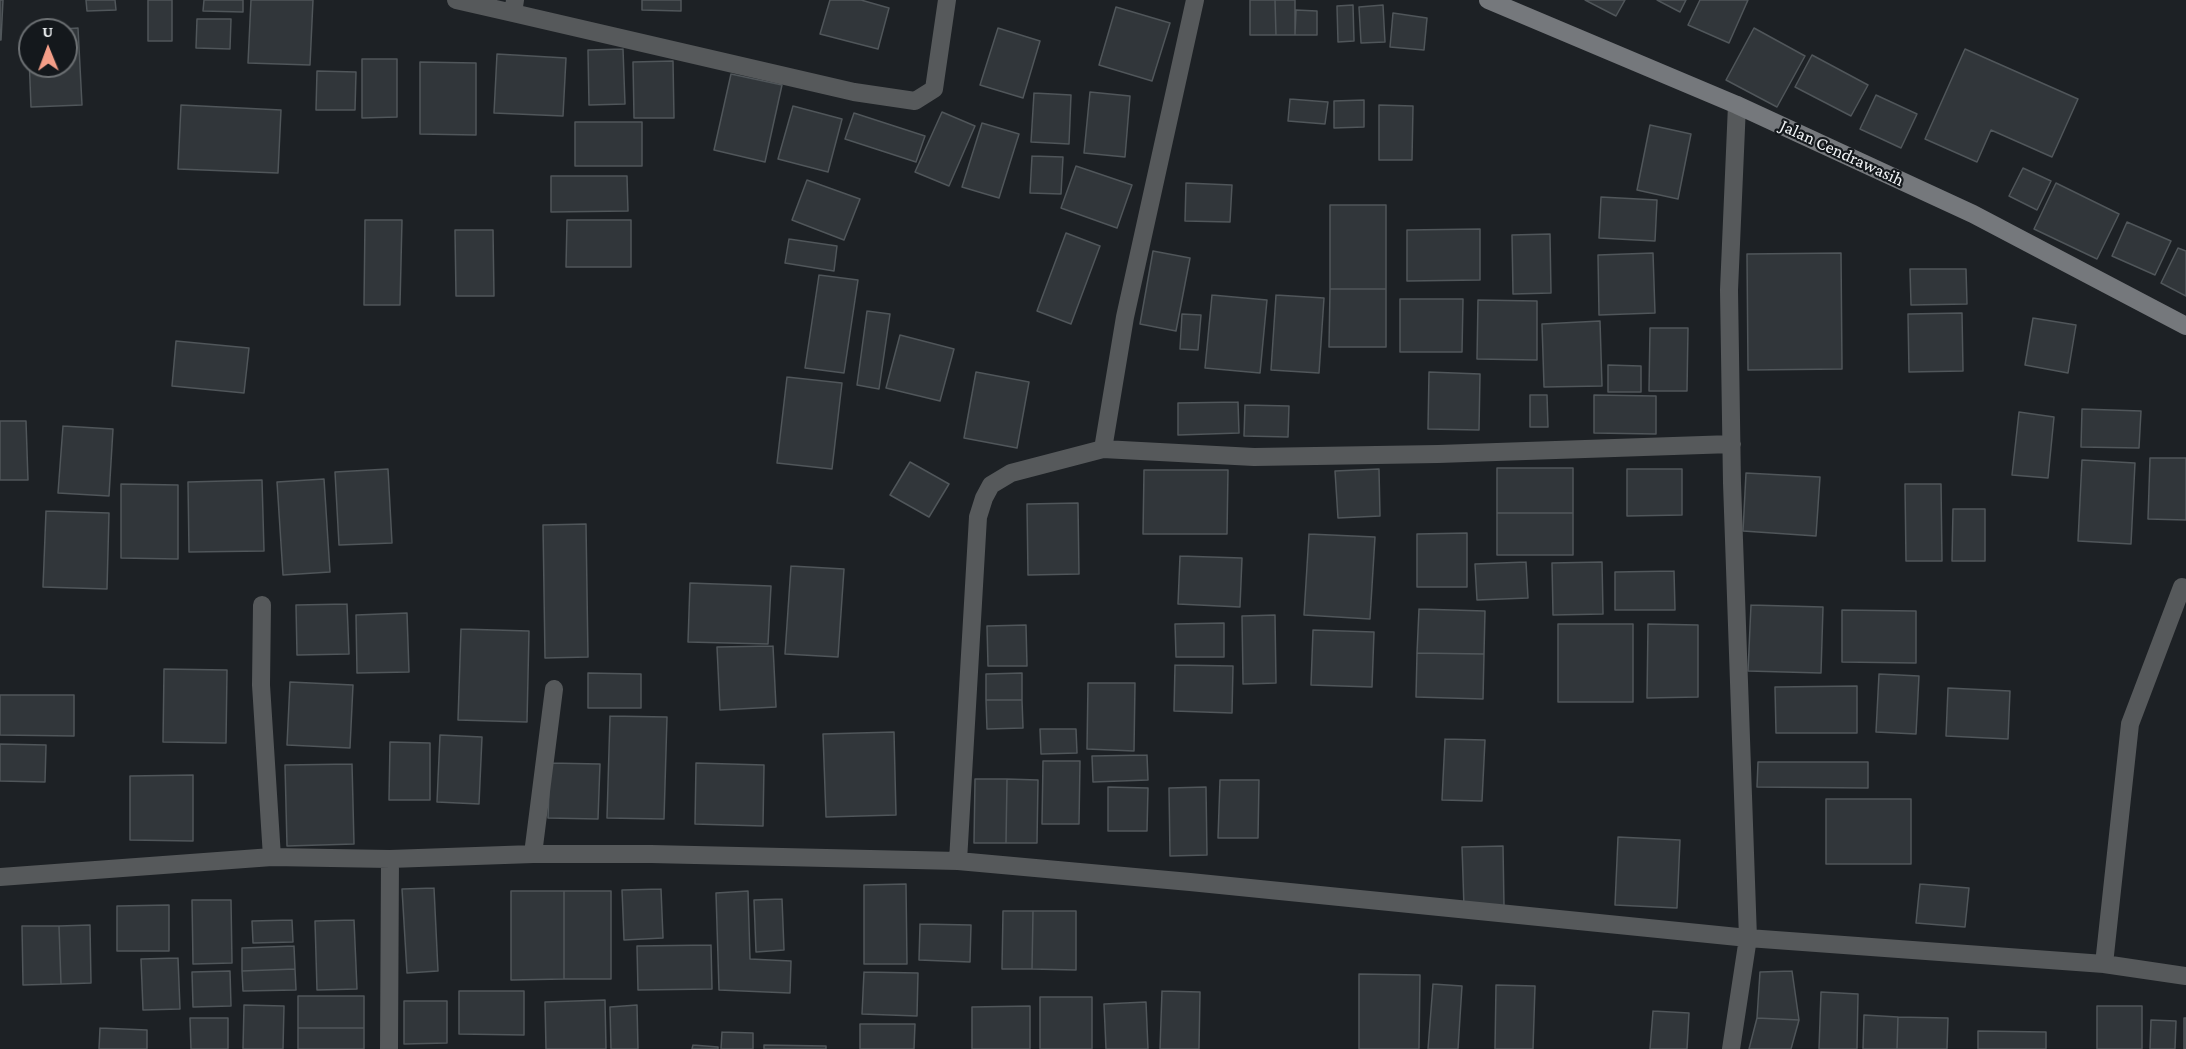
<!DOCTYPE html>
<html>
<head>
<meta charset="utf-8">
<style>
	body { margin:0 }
	#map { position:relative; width:2186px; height:1049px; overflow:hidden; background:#1d2125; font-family:"Crimson Pro",serif }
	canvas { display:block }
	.north { position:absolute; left:18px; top:18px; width:60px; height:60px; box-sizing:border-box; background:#14181c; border:2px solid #6c7073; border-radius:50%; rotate:359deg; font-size:16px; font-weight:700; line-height:24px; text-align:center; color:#f1f4f6 }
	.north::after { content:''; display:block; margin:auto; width:21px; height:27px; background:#f49e88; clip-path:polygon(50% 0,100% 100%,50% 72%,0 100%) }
</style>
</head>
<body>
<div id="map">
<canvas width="2186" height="1049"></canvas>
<div class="north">U</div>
</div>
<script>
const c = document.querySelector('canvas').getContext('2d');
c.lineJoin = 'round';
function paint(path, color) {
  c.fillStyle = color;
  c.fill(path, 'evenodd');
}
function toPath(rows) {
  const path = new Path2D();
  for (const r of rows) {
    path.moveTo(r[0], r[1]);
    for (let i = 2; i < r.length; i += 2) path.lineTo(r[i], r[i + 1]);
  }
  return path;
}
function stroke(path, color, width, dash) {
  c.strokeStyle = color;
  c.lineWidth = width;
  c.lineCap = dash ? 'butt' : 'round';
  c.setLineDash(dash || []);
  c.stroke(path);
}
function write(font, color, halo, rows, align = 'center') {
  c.font = font + ' "Crimson Pro",serif';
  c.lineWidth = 4.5;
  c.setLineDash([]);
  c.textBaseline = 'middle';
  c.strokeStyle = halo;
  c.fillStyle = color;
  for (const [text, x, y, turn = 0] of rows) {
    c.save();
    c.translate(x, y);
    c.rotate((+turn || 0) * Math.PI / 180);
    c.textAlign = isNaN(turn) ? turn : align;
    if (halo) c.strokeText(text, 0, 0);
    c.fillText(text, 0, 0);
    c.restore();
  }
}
const building = toPath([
	[0,0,3,0,1,40,0,40,0,0],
	[86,0,115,0,116,10,87,11,86,0],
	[148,0,172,0,172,41,148,41,148,0],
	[204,0,243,0,243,12,203,11,204,0],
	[251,0,313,0,310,65,248,63,251,0],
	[642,0,681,0,681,11,642,10,642,0],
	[830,0,861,0,889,8,878,49,820,34,830,0],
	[1250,0,1275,0,1276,35,1250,35,1250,0],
	[1275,0,1295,0,1295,35,1276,35,1275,0],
	[1585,0,1625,0,1616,16,1585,0],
	[1657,0,1686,0,1680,12,1657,0],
	[1700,0,1748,0,1729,43,1688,25,1700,0],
	[1353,5,1354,41,1338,42,1337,6,1353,5],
	[1383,5,1385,42,1361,43,1359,7,1383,5],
	[1116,7,1170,23,1152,81,1099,65,1116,7],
	[1296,10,1317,11,1317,35,1295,35,1296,10],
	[1393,13,1427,18,1424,50,1390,47,1393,13],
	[197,19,231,19,230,49,196,48,197,19],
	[78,28,82,105,31,107,28,31,30,31,30,66,66,66,66,30,48,30,78,28],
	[998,28,1040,41,1023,98,980,85,998,28],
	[1754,28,1805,56,1777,107,1726,80,1754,28],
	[623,49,625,104,589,105,588,50,623,49],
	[1965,49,2078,99,2052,157,1991,130,1977,162,1925,139,1965,49],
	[497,54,566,58,563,116,494,113,497,54],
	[1812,55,1868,85,1851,116,1795,87,1812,55],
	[362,59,397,59,397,117,362,118,362,59],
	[673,61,674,118,634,118,633,62,673,61],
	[420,62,476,63,476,135,420,134,420,62],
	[317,71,356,72,355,110,316,110,317,71],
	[731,74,782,85,765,162,714,150,731,74],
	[1090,92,1130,96,1125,157,1084,153,1090,92],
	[1034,93,1071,95,1069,144,1031,142,1034,93],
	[1876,95,1917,114,1901,148,1860,129,1876,95],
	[1290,99,1328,102,1325,124,1288,121,1290,99],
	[1364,100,1364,127,1334,128,1334,101,1364,100],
	[181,105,281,110,278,173,178,169,181,105],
	[1379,105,1413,106,1412,160,1379,160,1379,105],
	[793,106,842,119,828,172,778,159,793,106],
	[942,112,975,126,949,186,915,172,942,112],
	[854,113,925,136,916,162,845,139,854,113],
	[575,122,642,122,642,166,575,166,575,122],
	[982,123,1019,134,999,198,962,187,982,123],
	[1650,125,1691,134,1678,199,1637,190,1650,125],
	[1032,156,1063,157,1061,194,1030,193,1032,156],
	[1076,166,1132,185,1117,228,1061,208,1076,166],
	[2023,168,2051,181,2037,210,2009,196,2023,168],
	[551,176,627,176,628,211,551,212,551,176],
	[807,180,860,199,844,240,792,220,807,180],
	[1186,183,1232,185,1230,222,1185,221,1186,183],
	[2056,183,2119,214,2097,259,2034,229,2056,183],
	[1601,197,1657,200,1655,241,1599,238,1601,197],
	[1330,205,1386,205,1386,289,1330,289,1330,205],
	[365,220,402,220,400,305,364,305,365,220],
	[567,220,631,220,631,267,566,267,567,220],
	[2127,222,2171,241,2155,275,2112,256,2127,222],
	[1480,229,1480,280,1407,281,1407,230,1480,229],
	[455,230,493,230,494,296,456,296,455,230],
	[1066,233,1100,246,1071,324,1037,311,1066,233],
	[1550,234,1551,293,1513,294,1512,235,1550,234],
	[789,239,837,246,834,271,785,263,789,239],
	[2178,248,2186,251,2186,296,2161,283,2178,248],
	[1153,251,1190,258,1176,331,1140,324,1153,251],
	[1653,253,1655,313,1599,315,1598,255,1653,253],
	[1841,253,1842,369,1748,370,1747,254,1841,253],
	[1910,269,1966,269,1967,304,1911,305,1910,269],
	[819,275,858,280,844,373,805,368,819,275],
	[1330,289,1386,289,1386,347,1329,347,1330,289],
	[1212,295,1267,300,1260,373,1205,368,1212,295],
	[1276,295,1324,298,1319,373,1271,370,1276,295],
	[1400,299,1463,299,1462,352,1400,352,1400,299],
	[1478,300,1537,301,1537,360,1477,359,1478,300],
	[867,311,890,314,879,389,857,385,867,311],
	[1962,313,1963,371,1909,372,1908,314,1962,313],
	[1182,314,1201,315,1198,350,1180,349,1182,314],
	[2033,318,2076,325,2068,373,2025,365,2033,318],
	[1600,321,1602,386,1544,387,1542,324,1600,321],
	[1650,328,1688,328,1687,391,1649,391,1650,328],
	[900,335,954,349,940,401,886,388,900,335],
	[176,341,249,348,244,393,172,386,176,341],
	[1608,365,1641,366,1641,392,1608,392,1608,365],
	[976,372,1029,382,1017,448,964,438,976,372],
	[1429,372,1480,374,1479,430,1428,429,1429,372],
	[787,377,842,383,832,469,777,463,787,377],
	[1530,395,1547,395,1548,427,1530,427,1530,395],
	[1594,395,1656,396,1656,434,1594,433,1594,395],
	[1238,402,1239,433,1178,435,1178,403,1238,402],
	[1245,405,1289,406,1288,437,1244,436,1245,405],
	[2082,409,2141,411,2139,448,2081,447,2082,409],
	[2019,412,2054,417,2048,478,2012,475,2019,412],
	[0,421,26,421,28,480,0,480,0,421],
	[63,426,113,429,109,496,58,493,63,426],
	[2150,458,2186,458,2186,520,2148,519,2150,458],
	[2082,460,2135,463,2131,544,2078,541,2082,460],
	[910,462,949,484,929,517,890,495,910,462],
	[1497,468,1573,468,1573,513,1497,513,1497,468],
	[388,469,392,543,339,545,335,472,388,469],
	[1379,469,1380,516,1338,518,1335,471,1379,469],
	[1627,469,1682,469,1682,515,1627,516,1627,469],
	[1144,470,1228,470,1227,534,1143,534,1144,470],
	[1746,473,1820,477,1816,536,1743,531,1746,473],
	[324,479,330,572,283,575,277,482,324,479],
	[262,480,264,551,189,552,188,482,262,480],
	[121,484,178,485,178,559,121,558,121,484],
	[1905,484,1941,484,1942,561,1906,561,1905,484],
	[1078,503,1079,574,1028,575,1027,504,1078,503],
	[1953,509,1985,509,1985,561,1952,561,1953,509],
	[46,511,109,513,107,589,43,587,46,511],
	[1497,513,1573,513,1573,555,1497,555,1497,513],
	[586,524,588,657,545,658,543,525,586,524],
	[1467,533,1467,587,1417,587,1417,534,1467,533],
	[1309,534,1375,537,1370,619,1304,615,1309,534],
	[1180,556,1242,558,1240,607,1178,604,1180,556],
	[1526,562,1528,598,1477,600,1475,564,1526,562],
	[1602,562,1603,614,1553,615,1552,563,1602,562],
	[791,566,844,569,838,657,785,654,791,566],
	[1674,571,1675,610,1615,610,1615,572,1674,571],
	[690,583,771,586,768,644,688,642,690,583],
	[347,604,349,654,297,655,296,605,347,604],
	[1751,605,1823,607,1821,673,1748,671,1751,605],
	[1419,609,1485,611,1484,654,1417,653,1419,609],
	[1842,610,1916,611,1916,663,1842,662,1842,610],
	[407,613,409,672,357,673,356,615,407,613],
	[1275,615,1276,683,1243,684,1242,616,1275,615],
	[1224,623,1224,657,1176,657,1175,624,1224,623],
	[1558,624,1633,624,1633,702,1558,702,1558,624],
	[1648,624,1698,625,1698,697,1647,698,1648,624],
	[1026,625,1027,666,988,666,987,626,1026,625],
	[461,629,529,631,527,722,458,720,461,629],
	[1313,630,1374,632,1372,687,1311,685,1313,630],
	[773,646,776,707,720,710,717,647,773,646],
	[1417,653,1484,654,1483,699,1416,697,1417,653],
	[1175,665,1233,666,1232,713,1174,711,1175,665],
	[164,669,227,670,226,743,163,742,164,669],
	[588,673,641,674,641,708,588,708,588,673],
	[1022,673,1022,700,986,700,986,674,1022,673],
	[1879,674,1919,676,1916,734,1876,732,1879,674],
	[290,682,353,685,350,748,287,745,290,682],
	[1088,683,1135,683,1134,751,1087,749,1088,683],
	[1857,686,1857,733,1776,733,1775,687,1857,686],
	[1948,688,2010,691,2008,739,1946,736,1948,688],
	[0,695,74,695,74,736,0,735,0,695],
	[986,700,1022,700,1023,728,987,729,986,700],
	[610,716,667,717,664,819,607,818,610,716],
	[1040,729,1076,729,1077,753,1041,754,1040,729],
	[894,732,896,815,826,817,823,734,894,732],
	[440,735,482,737,479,804,437,802,440,735],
	[1445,739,1485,740,1482,801,1442,800,1445,739],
	[390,742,430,743,430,800,389,800,390,742],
	[0,744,46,745,45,782,0,781,0,744],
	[1147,755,1148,780,1093,782,1092,756,1147,755],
	[1043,761,1080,761,1079,824,1042,824,1043,761],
	[1758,762,1868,762,1868,788,1757,787,1758,762],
	[550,763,600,764,598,819,548,818,550,763],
	[696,763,764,765,763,826,695,824,696,763],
	[352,764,354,844,287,846,285,765,352,764],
	[193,775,193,841,130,840,130,776,193,775],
	[975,779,1007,779,1006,843,974,843,975,779],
	[1007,779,1038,780,1037,843,1006,843,1007,779],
	[1220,780,1259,780,1258,838,1218,838,1220,780],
	[1108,787,1148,788,1147,831,1108,831,1108,787],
	[1206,787,1207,855,1170,856,1169,788,1206,787],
	[1826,799,1911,799,1911,864,1826,864,1826,799],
	[1618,837,1680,840,1677,908,1615,905,1618,837],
	[1503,846,1504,907,1464,908,1462,847,1503,846],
	[906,884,907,964,864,964,864,885,906,884],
	[1920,884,1969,888,1965,927,1916,923,1920,884],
	[434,888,438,971,407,973,402,889,434,888],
	[661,889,663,938,624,940,622,890,661,889],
	[511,891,564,891,564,979,511,980,511,891],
	[564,891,611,891,611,979,564,979,564,891],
	[748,891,750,959,791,961,790,993,719,990,716,893,748,891],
	[782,899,784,950,756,952,754,900,782,899],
	[192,900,231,900,232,963,193,964,192,900],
	[169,905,169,951,117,951,117,906,169,905],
	[1003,911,1033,911,1032,969,1002,969,1003,911],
	[1033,911,1076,911,1076,970,1032,969,1033,911],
	[292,920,293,942,253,943,252,921,292,920],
	[354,920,357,989,317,990,315,921,354,920],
	[920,924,971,925,970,962,919,960,920,924],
	[90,925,91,983,61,984,59,926,90,925],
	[22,926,59,926,61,984,23,985,22,926],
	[711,945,712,989,638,990,637,946,711,945],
	[294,946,295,969,242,971,242,948,294,946],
	[178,958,180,1009,143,1010,141,959,178,958],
	[295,969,296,990,243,991,242,971,295,969],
	[230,971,231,1006,193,1007,192,972,230,971],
	[1792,971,1799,1020,1757,1018,1760,972,1792,971],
	[864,972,918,973,917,1016,862,1014,864,972],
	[1359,974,1420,975,1419,1049,1359,1049,1359,974],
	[1433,984,1462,986,1458,1049,1428,1049,1433,984],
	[1496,985,1535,986,1533,1049,1495,1049,1496,985],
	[459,991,524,991,524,1035,459,1034,459,991],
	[1162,991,1200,992,1199,1049,1160,1049,1162,991],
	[1821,992,1858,994,1857,1049,1819,1049,1821,992],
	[298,996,364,996,364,1028,298,1028,298,996],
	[1040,997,1092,997,1092,1049,1040,1049,1040,997],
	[605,1000,606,1049,546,1049,545,1002,605,1000],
	[404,1001,447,1001,447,1043,404,1044,404,1001],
	[1146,1002,1148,1049,1106,1049,1104,1004,1146,1002],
	[244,1005,284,1006,283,1049,243,1049,244,1005],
	[637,1005,638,1049,611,1049,610,1007,637,1005],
	[1030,1006,1030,1049,972,1049,972,1007,1030,1006],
	[2097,1006,2142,1006,2142,1049,2097,1049,2097,1006],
	[1653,1011,1689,1013,1687,1049,1650,1049,1653,1011],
	[1864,1015,1898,1017,1897,1049,1863,1049,1864,1015],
	[1898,1017,1948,1018,1947,1049,1897,1049,1898,1017],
	[190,1018,228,1018,228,1049,191,1049,190,1018],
	[1757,1018,1799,1020,1791,1049,1749,1049,1757,1018],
	[2184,1018,2186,1018,2186,1049,2184,1049,2184,1018],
	[2151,1020,2176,1021,2175,1049,2150,1049,2151,1020],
	[860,1024,915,1024,914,1049,860,1049,860,1024],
	[100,1028,147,1030,147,1049,99,1049,100,1028],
	[298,1028,364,1028,364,1049,298,1049,298,1028],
	[1978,1031,2046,1032,2046,1049,1978,1049,1978,1031],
	[722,1032,753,1033,753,1049,721,1049,722,1032],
	[693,1045,718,1047,718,1049,692,1049,693,1045],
	[764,1045,826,1046,826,1049,764,1049,764,1045]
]);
const street = toPath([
	[456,0,513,13],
	[515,0,513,13,854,92,915,101,934,89,947,0],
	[1195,0,1125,317,1103,449,1254,457,1438,454,1732,444],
	[262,605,261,685,272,857],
	[533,854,554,689],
	[958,861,978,517,984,498,991,485,1011,473,1103,449],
	[0,877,272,857,390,859,533,854,651,854,958,861,1190,882,1748,938,2104,964,2186,976],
	[2104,964,2130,724,2182,587],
	[389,1049,390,859],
	[1731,1049,1748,938,1732,483,1729,290,1737,105]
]);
const secondary = toPath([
	[1488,0,1737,105,1973,214,2186,326]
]);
const streetNames = [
	["Jalan Cendrawasih",1842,153,25]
];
paint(building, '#31363a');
stroke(building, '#50565a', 1.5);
stroke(street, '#56595b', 18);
stroke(secondary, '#75787c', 18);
write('18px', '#f1f4f6', '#14181c', streetNames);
</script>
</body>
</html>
